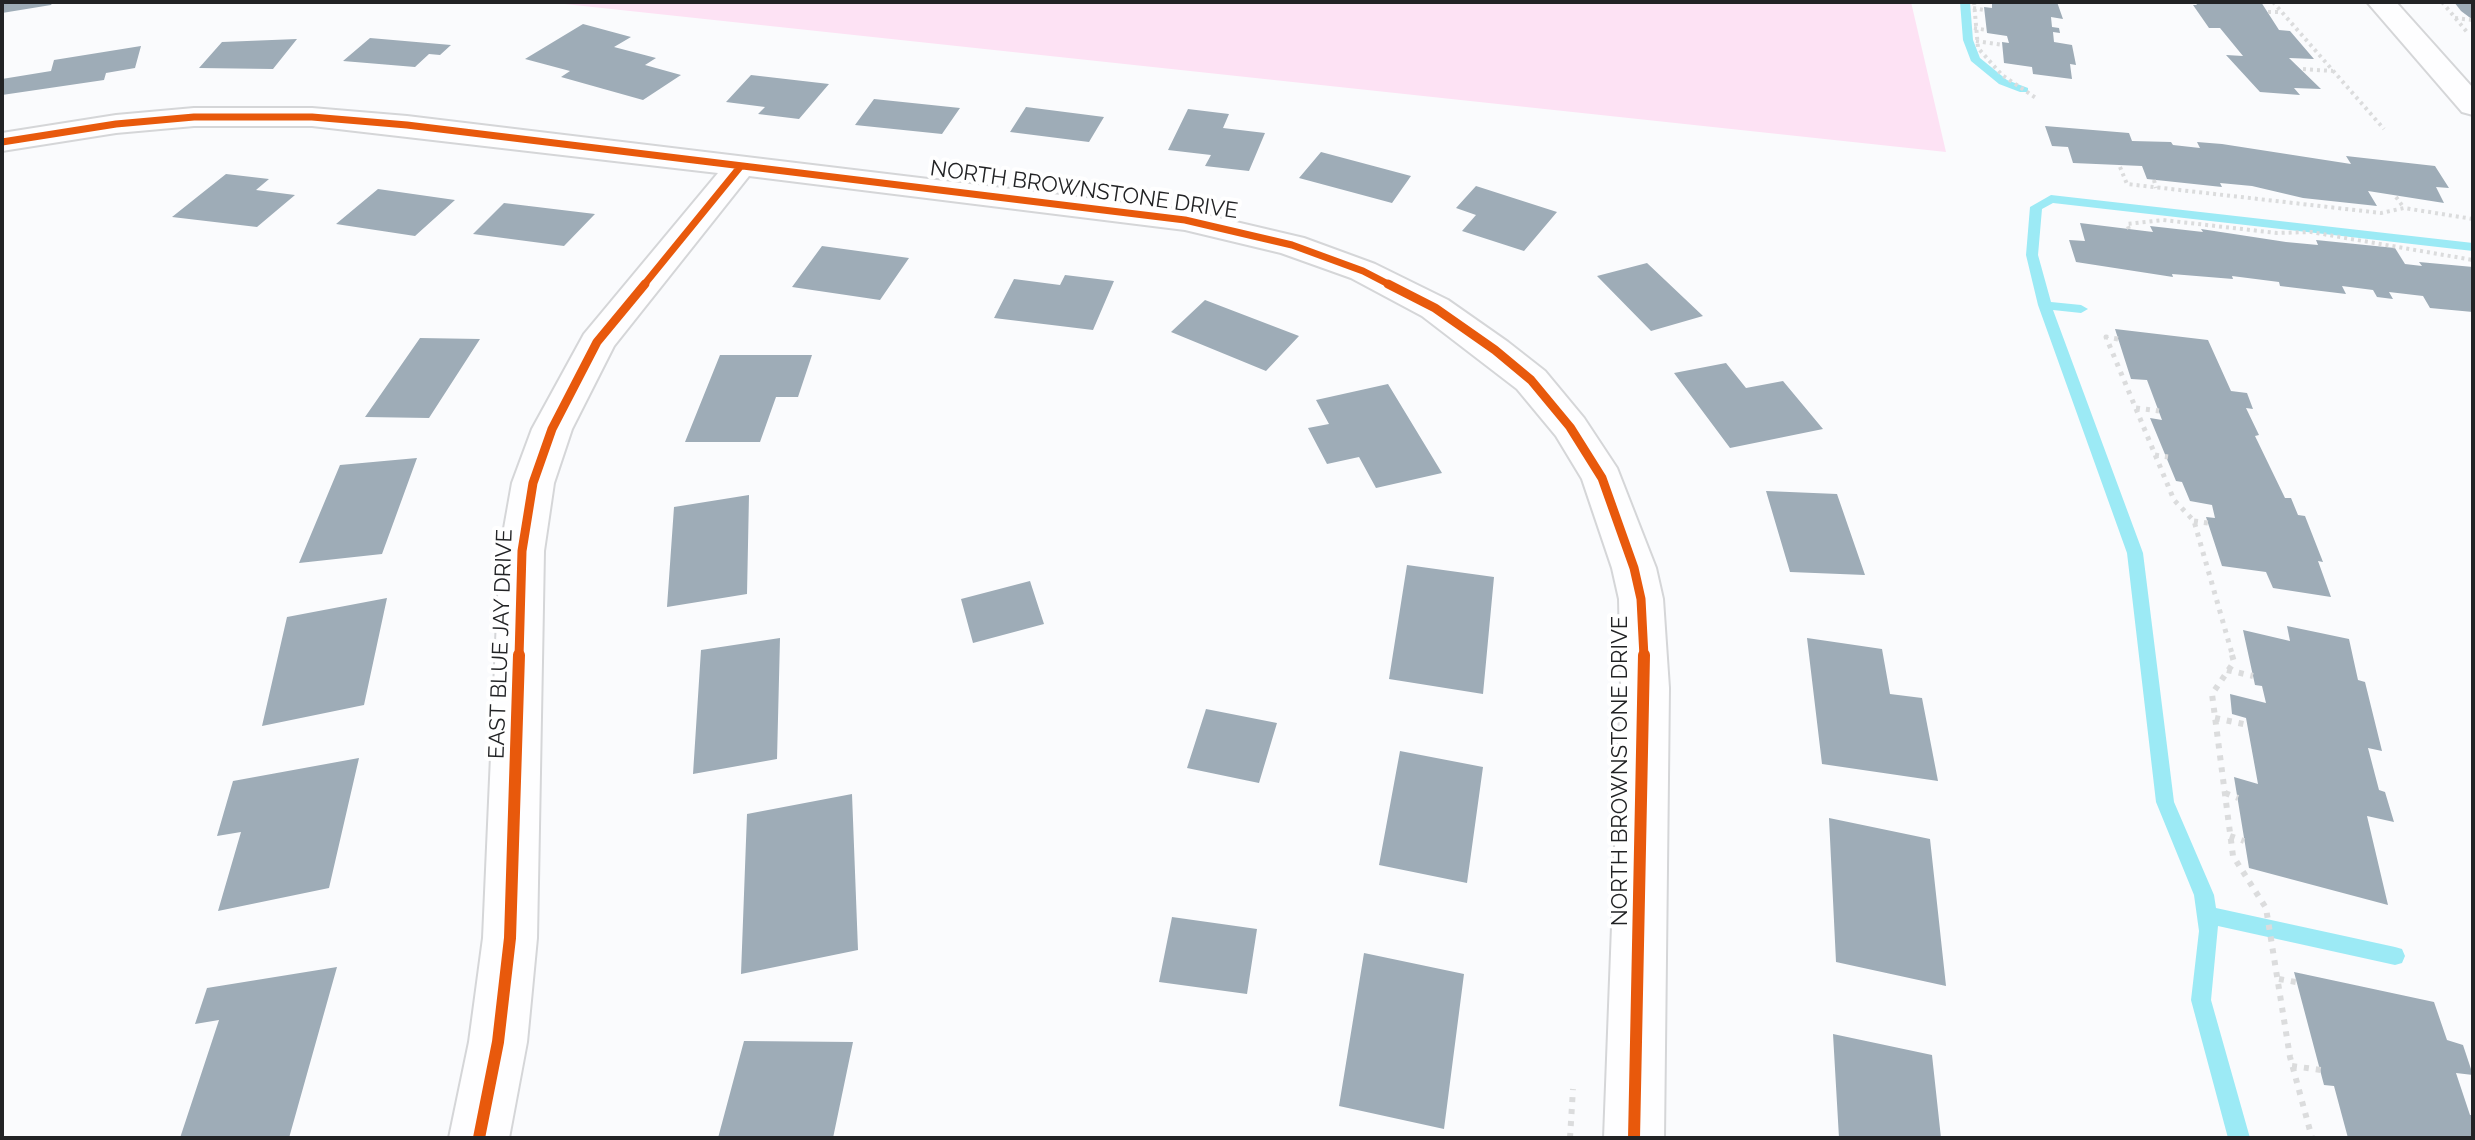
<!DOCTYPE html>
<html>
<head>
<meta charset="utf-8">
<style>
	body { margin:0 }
	#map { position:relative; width:2475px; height:1140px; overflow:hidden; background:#fafbfd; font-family:Raleway,sans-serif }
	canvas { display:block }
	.frame { position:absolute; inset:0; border:4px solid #222325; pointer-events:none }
</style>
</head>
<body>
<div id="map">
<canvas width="2475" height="1140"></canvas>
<div class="frame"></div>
</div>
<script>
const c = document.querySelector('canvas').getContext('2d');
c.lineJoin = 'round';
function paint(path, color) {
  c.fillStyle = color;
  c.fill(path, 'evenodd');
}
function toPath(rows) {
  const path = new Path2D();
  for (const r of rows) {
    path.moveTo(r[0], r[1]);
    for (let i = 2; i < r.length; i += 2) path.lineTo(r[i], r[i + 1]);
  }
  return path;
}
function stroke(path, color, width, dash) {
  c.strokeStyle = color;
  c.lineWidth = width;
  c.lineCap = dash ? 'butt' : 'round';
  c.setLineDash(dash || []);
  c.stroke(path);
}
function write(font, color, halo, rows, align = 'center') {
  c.font = font + ' Raleway,sans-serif';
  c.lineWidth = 8;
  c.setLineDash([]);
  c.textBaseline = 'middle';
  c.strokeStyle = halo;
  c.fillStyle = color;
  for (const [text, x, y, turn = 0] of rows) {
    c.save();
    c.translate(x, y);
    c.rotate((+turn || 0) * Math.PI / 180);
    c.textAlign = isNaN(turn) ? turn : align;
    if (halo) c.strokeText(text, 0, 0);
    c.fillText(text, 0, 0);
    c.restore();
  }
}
const green = toPath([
	[546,2,1911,2,1946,152]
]);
const stream = toPath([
	[1960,2,1970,2,1973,40,1980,58,2007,80,2028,88,2028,92,2020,92,1999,84,1971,61,1963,40,1960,2],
	[2051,195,2473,243,2473,251,2053,203,2042,209,2038,255,2051,302,2081,305,2088,309,2081,313,2053,310,2143,553,2174,802,2214,895,2216,908,2395,947,2402,949,2405,956,2402,963,2395,965,2218,926,2211,1000,2250,1138,2228,1138,2191,1000,2199,931,2194,895,2156,802,2127,553,2038,305,2026,255,2030,207,2051,195]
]);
const building = toPath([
	[3,2,53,2,51,5,2,13],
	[1992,2,2057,2,2063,19,2051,17,2052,27,2059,28,2060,33,2053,32,2054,42,2072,45,2076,65,2070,64,2072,79,2033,74,2032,67,2004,63,2002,42,2009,43,2007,36,1987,33,1984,7,1992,8],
	[2195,2,2261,2,2279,30,2290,31,2314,59,2289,58,2321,89,2294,88,2300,95,2260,92,2226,55,2243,56,2220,28,2209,28,2193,5,2197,5],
	[2454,2,2473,2,2473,20,2461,11],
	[583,24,631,37,614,47,656,58,645,65,681,75,643,100,561,77,570,71,525,59],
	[370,38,451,45,440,55,429,54,415,67,343,61],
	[297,39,273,69,199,68,222,42],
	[141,46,135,68,106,73,104,80,2,95,2,79,51,71,54,60],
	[751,75,829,84,799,119,758,114,765,107,726,102],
	[874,99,960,108,942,134,855,125],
	[1026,107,1104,117,1089,142,1010,132],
	[1188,109,1229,114,1223,128,1265,133,1249,171,1205,166,1211,155,1168,150],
	[2045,126,2129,133,2132,141,2171,142,2173,145,2200,148,2197,142,2222,144,2351,164,2346,156,2435,166,2449,188,2436,187,2444,203,2368,191,2377,206,2303,198,2252,186,2220,183,2222,187,2147,179,2142,166,2073,163,2068,147,2052,146],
	[1321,152,1411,176,1392,203,1299,178],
	[226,174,269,179,256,190,295,195,257,227,172,217],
	[1476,186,1557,212,1524,251,1462,231,1476,215,1456,208],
	[378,189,455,200,415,236,336,224],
	[504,203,595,214,564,246,473,234],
	[2080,223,2153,232,2150,226,2203,232,2201,229,2286,242,2318,245,2316,240,2395,248,2405,264,2422,266,2419,262,2473,267,2473,312,2430,308,2423,296,2389,292,2393,299,2377,297,2373,290,2342,286,2346,294,2280,286,2279,282,2232,276,2233,279,2172,274,2173,277,2076,262,2069,240,2085,241],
	[822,246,909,258,880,300,792,287],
	[1647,263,1703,316,1651,331,1597,276],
	[1065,275,1114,281,1093,330,994,318,1014,279,1060,285],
	[1205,300,1299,336,1266,371,1171,332],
	[2115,329,2208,340,2231,391,2247,393,2253,409,2246,408,2259,435,2255,436,2285,498,2291,498,2298,515,2305,516,2323,562,2318,561,2331,597,2273,588,2266,572,2222,566,2206,517,2215,518,2212,505,2190,501,2182,482,2176,481,2150,418,2162,420,2147,380,2131,379],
	[420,338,480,339,429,418,365,417],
	[720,355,812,355,798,397,776,397,760,442,685,442],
	[1726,363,1746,388,1783,381,1823,429,1730,448,1674,373],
	[1388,384,1442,473,1376,488,1359,457,1327,464,1308,428,1329,424,1316,400],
	[417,458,382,554,299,563,340,465],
	[1766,491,1837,494,1865,575,1790,572],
	[749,495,747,594,667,607,674,507],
	[1407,565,1494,577,1483,694,1389,679],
	[1030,581,1044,624,973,643,961,599],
	[387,598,364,705,262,726,287,617],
	[2287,626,2349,639,2358,680,2365,682,2382,751,2368,748,2379,790,2385,792,2394,822,2367,816,2388,905,2249,868,2234,777,2258,784,2246,718,2232,714,2230,694,2266,703,2262,686,2255,685,2243,630,2290,641],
	[780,638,777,759,693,774,701,650],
	[1807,638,1882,649,1890,694,1922,698,1938,781,1822,764],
	[1206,709,1277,723,1259,783,1187,768],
	[1400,751,1483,767,1467,883,1379,865],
	[359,758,329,888,218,911,241,832,217,836,233,781],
	[852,794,858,950,741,974,747,814],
	[1829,818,1930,839,1946,986,1836,962],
	[1172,917,1257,929,1247,994,1159,982],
	[1364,953,1464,974,1444,1129,1339,1106],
	[337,967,289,1138,180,1138,219,1020,195,1024,207,988],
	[2294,972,2434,1002,2447,1040,2463,1045,2473,1075,2456,1073,2470,1115,2473,1115,2473,1138,2348,1138,2334,1086,2324,1085],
	[1833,1034,1932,1055,1941,1138,1839,1138],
	[744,1041,853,1042,833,1138,718,1138]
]);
const pathFar2 = toPath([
	[1974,2,1978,48,2002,75,2036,98],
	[2273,2,2384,129],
	[2442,2,2467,32],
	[1973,8,1984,10],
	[2268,12,2282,12],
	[2455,18,2472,20],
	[1974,28,1986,30],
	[1976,41,2003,45],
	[2303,69,2333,71],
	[2120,167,2127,184,2381,213,2404,208,2473,219],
	[2154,180,2156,188],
	[2396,197,2404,208],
	[2129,229,2127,224,2163,220,2277,233,2311,232,2473,260]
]);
const pathFar1 = toPath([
	[2118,339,2106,337,2174,500,2194,521,2233,657],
	[2136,408,2159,411],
	[2155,455,2168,457],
	[2194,521,2208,523]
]);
const path = toPath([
	[2232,655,2234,662,2212,694,2233,856,2266,908,2290,1057,2312,1138],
	[2227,670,2253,676],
	[2215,718,2248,725],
	[2225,793,2238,798],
	[2230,836,2244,841],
	[2279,979,2296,982],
	[2292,1066,2321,1070],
	[1570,1138,1573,1089]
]);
const minor = toPath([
	[2367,2,2396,2,2473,88,2473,115,2462,112,2367,2],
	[194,108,312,108,407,116,1185,210,1304,238,1375,264,1448,300,1508,342,1545,371,1584,418,1617,468,1656,568,1663,599,1669,688,1664,1138,1604,1138,1621,688,1619,599,1612,568,1582,479,1556,436,1517,389,1422,316,1351,278,1281,253,1185,230,749,176,614,346,572,429,554,483,544,551,537,938,527,1042,509,1138,449,1138,469,1042,483,938,500,551,512,483,532,429,584,334,718,173,312,126,194,126,116,133,2,151,2,133,116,115,194,108]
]);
const cyclewayFar2 = toPath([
	[2,142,116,124,194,117,312,117,407,125,1185,220,1292,245,1363,271,1392,286],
	[643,286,740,167]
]);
const cyclewayFar1 = toPath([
	[1388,284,1435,308,1495,350,1531,380,1570,427,1602,478,1634,568,1641,599,1644,657],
	[519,657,522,551,533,483,552,429,597,342,645,284]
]);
const cycleway = toPath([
	[479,1138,498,1042,510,938,519,655],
	[1634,1138,1644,655]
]);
const streetNames = [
	["NORTH BROWNSTONE DRIVE",1084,190,8],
	["EAST BLUE JAY DRIVE",501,644,-88],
	["NORTH BROWNSTONE DRIVE",1620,771,-90]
];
paint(green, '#fde2f4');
paint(stream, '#9ceaf5');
paint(building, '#9eacb7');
stroke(minor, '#d5d6d8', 4);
stroke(pathFar2, '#dbdcdd', 4, [3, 4]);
stroke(pathFar1, '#dbdcdd', 5, [4, 6]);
stroke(path, '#dbdcdd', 6, [5, 7]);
paint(minor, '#fefeff');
stroke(cyclewayFar2, '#e8590c', 7);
stroke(cyclewayFar1, '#e8590c', 9);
stroke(cycleway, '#e8590c', 12);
write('22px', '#222325', '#fff', streetNames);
</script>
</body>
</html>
